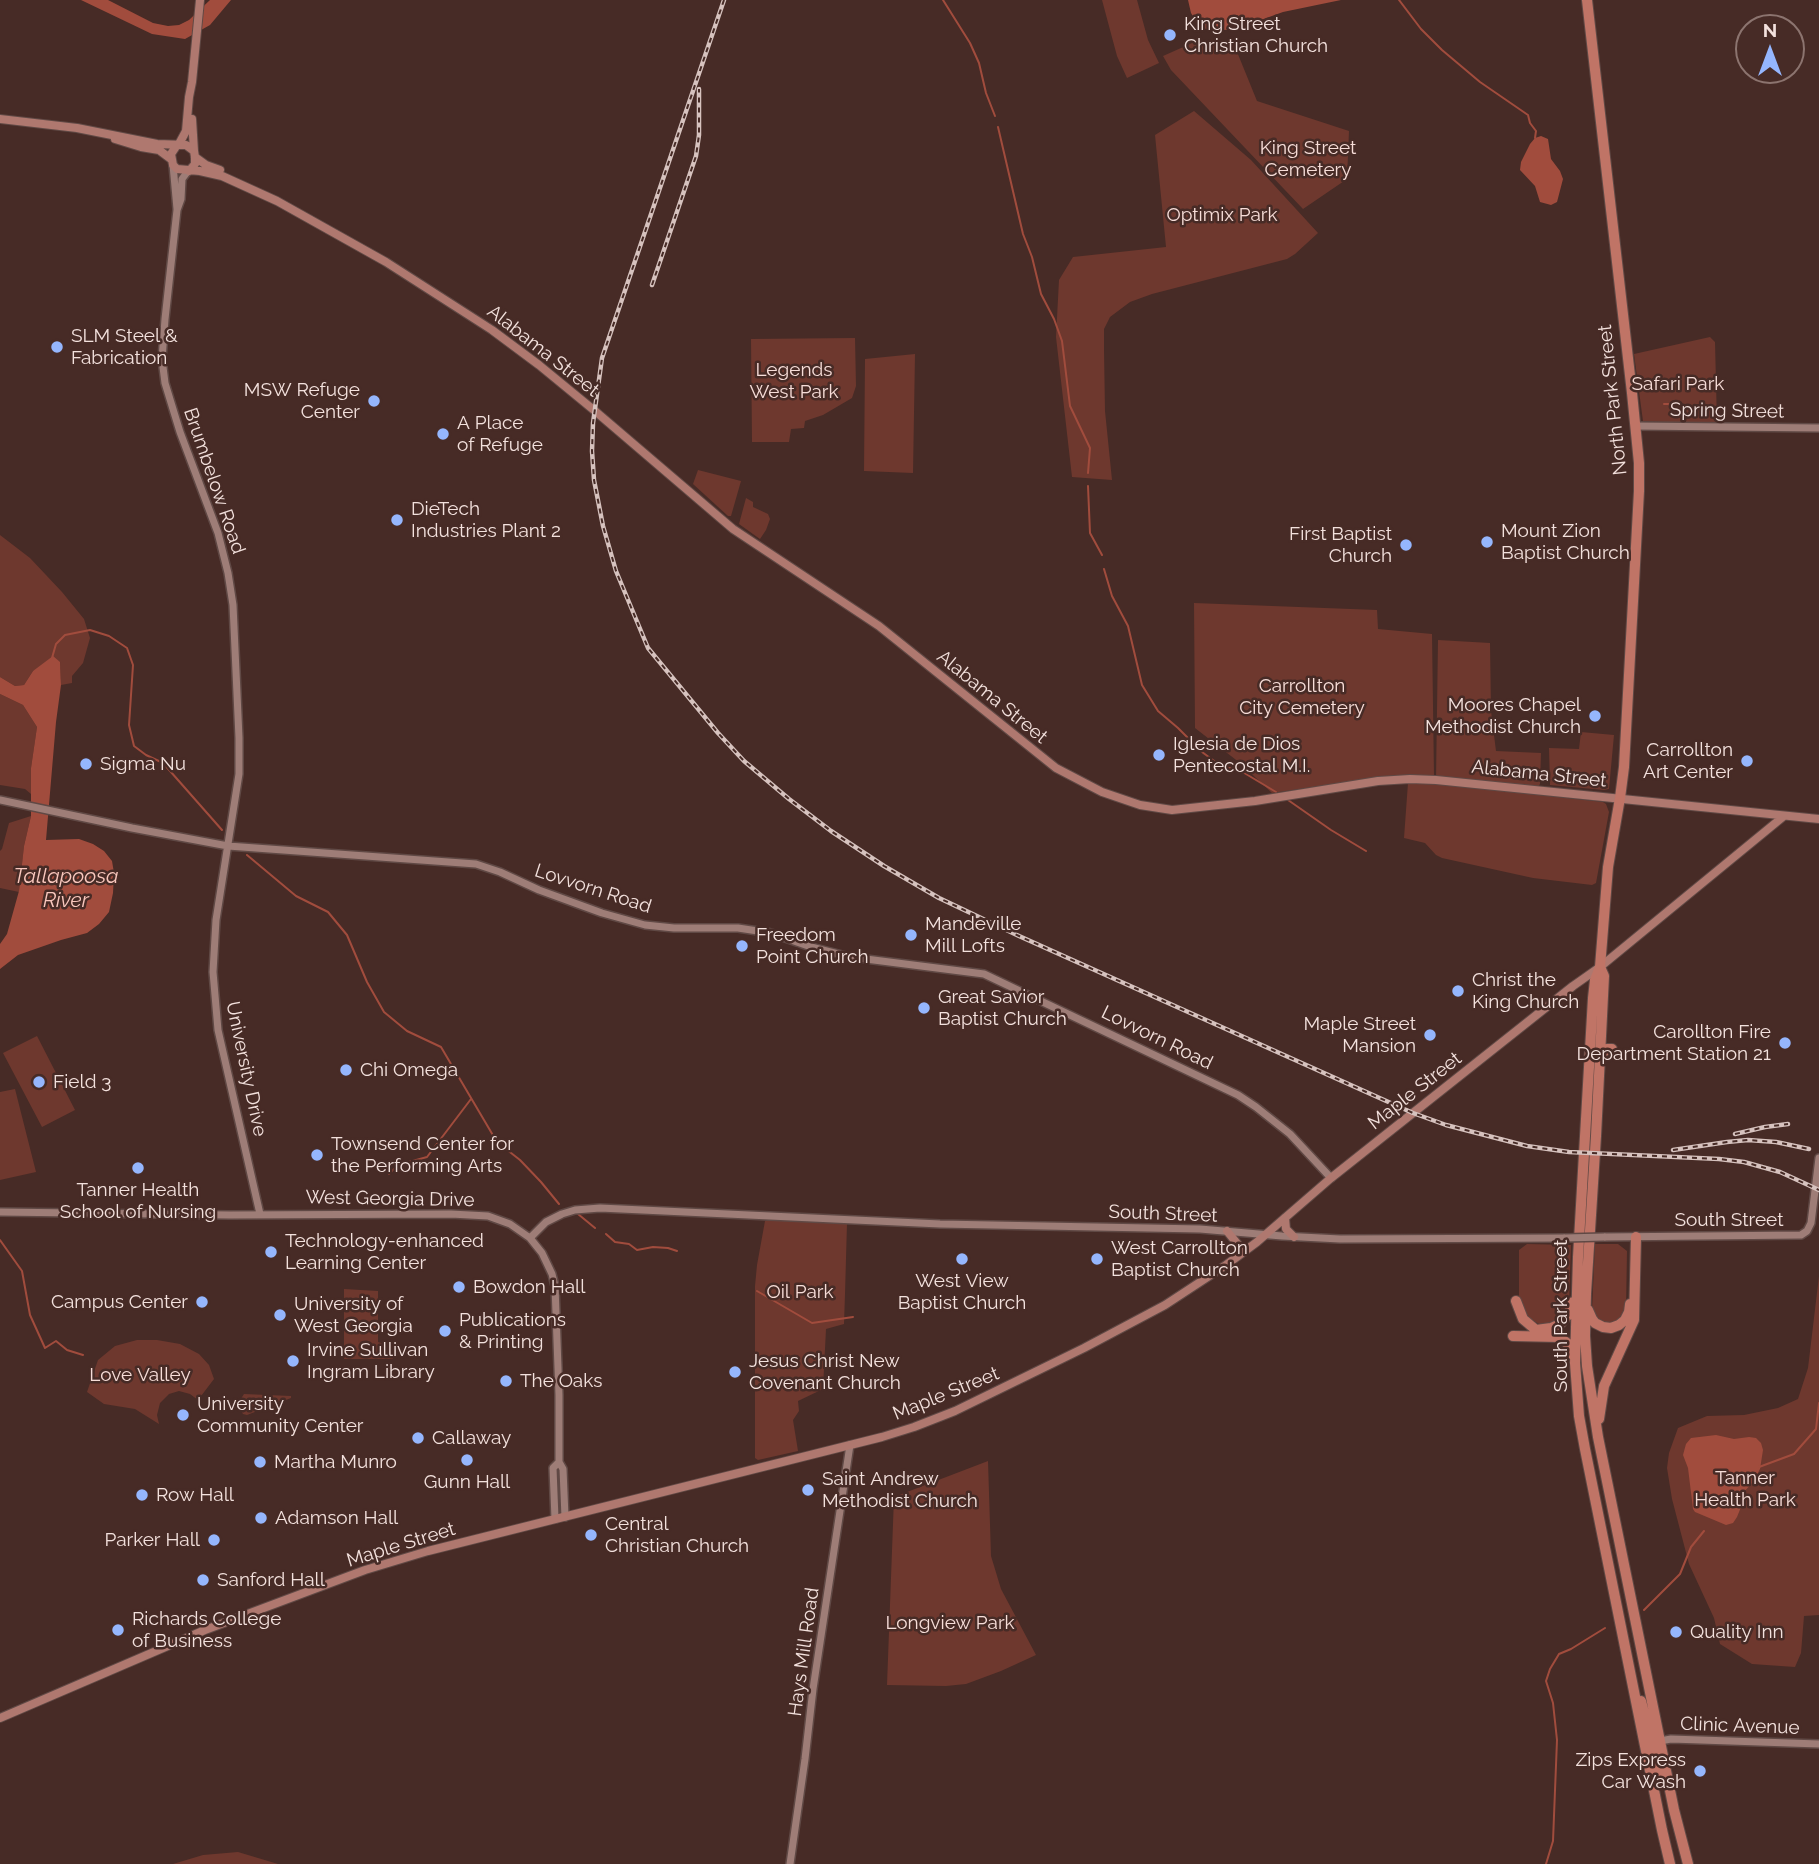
<!DOCTYPE html>
<html>
<head>
<meta charset="utf-8">
<style>
	body { margin:0 }
	#map { position:relative; width:1819px; height:1864px; overflow:hidden; background:#472b26; font-family:Raleway,sans-serif }
	canvas { display:block }
	.north { position:absolute; left:1735px; top:14px; width:70px; height:70px; box-sizing:border-box; background:#472b26; border:2px solid #8c746f; border-radius:50%; rotate:0deg; font-size:19px; font-weight:700; line-height:28px; text-align:center; color:#f3e1dd }
	.north::after { content:''; display:block; margin:auto; width:24px; height:32px; background:#95b6fd; clip-path:polygon(50% 0,100% 100%,50% 72%,0 100%) }
</style>
</head>
<body>
<div id="map">
<canvas width="1819" height="1864"></canvas>
<div class="north">N</div>
</div>
<script>
const c = document.querySelector('canvas').getContext('2d');
c.lineJoin = 'round';
function paint(path, color) {
  c.fillStyle = color;
  c.fill(path, 'evenodd');
}
function toPath(rows) {
  const path = new Path2D();
  for (const r of rows) {
    path.moveTo(r[0], r[1]);
    for (let i = 2; i < r.length; i += 2) path.lineTo(r[i], r[i + 1]);
  }
  return path;
}
function stroke(path, color, width, dash) {
  c.strokeStyle = color;
  c.lineWidth = width;
  c.lineCap = dash ? 'butt' : 'round';
  c.setLineDash(dash || []);
  c.stroke(path);
}
function write(font, color, halo, rows, align = 'center') {
  c.font = font + ' Raleway,sans-serif';
  c.lineWidth = 5;
  c.setLineDash([]);
  c.textBaseline = 'middle';
  c.strokeStyle = halo;
  c.fillStyle = color;
  for (const [text, x, y, turn = 0] of rows) {
    c.save();
    c.translate(x, y);
    c.rotate((+turn || 0) * Math.PI / 180);
    c.textAlign = isNaN(turn) ? turn : align;
    if (halo) c.strokeText(text, 0, 0);
    c.fillText(text, 0, 0);
    c.restore();
  }
}
const green = toPath([
	[1102,0,1137,0,1148,40,1159,63,1127,78,1117,56],
	[1199,40,1209,43,1233,42,1257,101,1349,131,1347,179,1303,209,1171,70,1163,56],
	[1194,111,1251,160,1318,233,1295,254,1287,259,1152,294,1130,302,1110,317,1104,329,1104,350,1105,411,1112,480,1072,477,1056,337,1059,280,1073,257,1166,247,1155,135],
	[1710,337,1715,342,1717,423,1715,424,1643,421,1634,354],
	[855,338,856,386,852,398,823,415,805,421,804,428,791,429,789,442,752,442,751,339],
	[915,354,913,473,864,471,865,359],
	[698,470,741,481,731,516,728,516,693,484],
	[746,498,753,502,753,507,768,514,770,519,766,530,760,539,739,524],
	[0,535,30,558,62,592,84,619,90,638,83,663,72,676,72,683,61,685,60,662,33,671,24,685,15,686,0,677],
	[1194,603,1377,610,1378,629,1432,634,1434,776,1374,778,1272,793,1240,763,1195,728],
	[1438,640,1490,643,1491,711,1496,751,1541,753,1540,784,1537,788,1436,780],
	[0,694,23,705,37,727,31,768,31,794,25,789,0,785],
	[1581,732,1614,735,1609,789,1604,790,1550,785,1549,748,1579,749],
	[1408,783,1434,783,1603,802,1606,804,1609,812,1596,883,1592,885,1533,878,1442,858,1436,855,1425,843,1404,838],
	[31,816,24,846,19,892,0,888,0,851,2,849,9,823],
	[37,1036,75,1110,42,1127,3,1053],
	[15,1089,36,1172,0,1180,0,1092],
	[767,1220,847,1223,845,1294,844,1324,826,1329,823,1389,798,1401,799,1411,793,1420,798,1451,758,1460,755,1458,755,1286,757,1265,765,1221],
	[1527,1244,1571,1245,1569,1304,1557,1323,1541,1325,1530,1319,1519,1304,1519,1250],
	[1595,1244,1618,1244,1627,1251,1626,1309,1619,1320,1609,1324,1601,1323,1592,1310],
	[1819,1276,1819,1615,1804,1616,1801,1653,1795,1667,1752,1664,1720,1644,1714,1618,1689,1564,1672,1499,1667,1468,1669,1453,1678,1428,1707,1416,1744,1415,1778,1408,1798,1399,1808,1368],
	[344,1289,378,1291,378,1342,393,1347,395,1357,392,1359,344,1359],
	[137,1340,157,1340,180,1344,199,1354,209,1365,214,1379,198,1400,190,1394,179,1391,169,1394,160,1403,157,1415,159,1424,135,1409,104,1404,87,1392,98,1360,115,1346],
	[244,1394,291,1396,291,1398,247,1415,243,1414,237,1405],
	[988,1461,991,1556,1001,1589,1036,1655,1001,1671,966,1684,946,1686,887,1685,894,1497],
	[238,1852,278,1864,173,1864,203,1855]
]);
const water = toPath([
	[81,0,108,0,153,23,168,26,179,25,189,20,210,0,231,0,210,25,185,39,152,34],
	[1188,0,1341,0,1283,12,1236,29,1211,31,1199,26,1191,13],
	[1541,136,1548,139,1551,159,1560,171,1563,179,1557,202,1551,205,1540,202,1535,186,1520,170,1521,162,1530,144,1535,138],
	[53,656,60,662,61,685,56,722,46,840,79,839,93,844,104,851,112,861,114,873,113,893,109,912,99,924,87,933,61,940,18,955,0,969,0,944,7,934,19,891,24,846,31,816,31,768,37,727,23,705,0,694,0,677,15,686,24,685,33,671],
	[1716,1435,1734,1439,1749,1437,1756,1438,1761,1443,1763,1450,1760,1469,1753,1482,1743,1493,1741,1507,1737,1517,1733,1523,1726,1525,1695,1512,1693,1509,1688,1468,1683,1455,1686,1444,1691,1438]
]);
const stream = toPath([
	[943,0,970,43,979,63,986,93,995,116],
	[1399,0,1421,29,1442,50,1480,82,1528,115,1530,123,1536,131,1535,138],
	[998,127,1023,234,1032,257,1041,294,1054,319,1062,341,1070,406,1090,448,1088,473],
	[1664,404,1668,404,1681,409],
	[1088,486,1090,533,1102,555],
	[1104,569,1112,596,1128,626,1142,685,1158,711,1178,728,1202,752,1221,766,1241,771,1276,792],
	[52,658,56,644,65,635,90,630,109,636,127,648,133,665,129,725,134,746,146,755,163,763,222,830],
	[1288,800,1331,830,1366,851],
	[247,855,296,896,328,912,347,935,367,982,384,1012,407,1031,441,1047,494,1137,500,1143],
	[506,1149,520,1160,541,1182,559,1204],
	[389,1174,398,1165,427,1157,471,1099],
	[578,1214,595,1228],
	[606,1234,615,1242,629,1244,637,1250,653,1247,668,1248,677,1251],
	[0,1240,22,1271,30,1315,45,1348,56,1341,67,1350,83,1355],
	[757,1291,812,1323,853,1317],
	[1759,1467,1794,1454,1816,1429,1819,1403],
	[1644,1610,1680,1574,1691,1547,1704,1531],
	[1546,1864,1553,1841,1557,1740,1553,1703,1546,1681,1550,1669,1559,1654,1571,1649,1605,1628]
]);
const tertiary = toPath([
	[173,165,177,209],
	[188,171,182,179,181,199,177,210,165,319,162,359,165,383,180,432,218,533,228,573,233,605,239,738,239,774,216,920,213,972,218,1030,260,1214],
	[1635,426,1819,428],
	[0,800,132,828,228,846,476,864,500,872,539,890,602,913,645,925,674,928,738,928,771,933,811,947,850,957,984,974,1238,1095,1256,1107,1290,1134,1331,1178],
	[0,1212,230,1215,451,1214,488,1216,510,1224,530,1238,542,1253,552,1274,555,1286,559,1395,559,1462,563,1469,565,1517],
	[1604,1237,1801,1235,1807,1231,1811,1223,1819,1158],
	[530,1238,546,1222,562,1214,575,1210,600,1208,940,1224,1200,1229,1282,1236,1340,1239,1565,1238],
	[555,1519,553,1468,559,1462],
	[1660,1741,1671,1739,1819,1744],
	[790,1864,805,1759,813,1689,850,1445]
]);
const secondary = toPath([
	[0,119,77,128,157,144,186,145,194,151,195,157,195,164,189,171],
	[192,119,194,151],
	[115,139,141,147,159,150,171,159],
	[179,144,186,131,189,97,192,82,200,0],
	[177,145,171,154,173,165,177,169,200,171,222,176,277,201,386,262,492,330,539,365,595,411,733,529,879,626,1056,768,1102,792,1140,805,1172,810,1255,801,1378,781,1410,779,1436,780,1819,819],
	[195,157,206,165,220,170],
	[1285,1218,1286,1229,1294,1237],
	[1227,1231,1244,1252],
	[0,1718,205,1630,365,1570,428,1551,882,1437,914,1427,955,1411,1084,1348,1165,1305,1226,1265,1257,1242,1331,1178,1573,986,1600,967,1784,816]
]);
const primary = toPath([
	[1587,0,1632,393,1639,463,1639,491,1624,767,1620,798,1608,867,1600,967,1595,980,1593,998,1578,1257,1575,1363,1579,1416,1585,1449,1662,1830,1670,1864],
	[1600,967,1604,976,1596,1136,1586,1294,1585,1336,1587,1366,1598,1437,1674,1810,1688,1864],
	[1600,1055,1607,1049,1612,1049],
	[1516,1301,1523,1319,1536,1330,1551,1328,1560,1324,1568,1315,1573,1302],
	[1588,1310,1592,1319,1595,1323,1603,1327,1611,1328,1619,1325,1625,1320,1629,1312,1630,1304],
	[1513,1336,1559,1337,1567,1343,1573,1355],
	[1599,1419,1604,1386,1634,1320,1636,1237],
	[1641,1701,1663,1784]
]);
const rail = toPath([
	[724,0,602,358,593,423,592,451,594,480,603,526,616,571,648,648,718,733,744,761,789,799,831,831,884,866,939,898,1019,936,1413,1113,1446,1125,1527,1146,1569,1152,1719,1159,1744,1162,1780,1172,1819,1190],
	[652,285,696,156,699,135,699,89],
	[1735,1134,1765,1127,1788,1124],
	[1673,1150,1727,1142,1748,1140,1776,1142,1809,1149]
]);
const tertiaryBridge = toPath([
	[1565,1238,1604,1237]
]);
const markers = [
	[1170,35,7,"#95b6fd"],
	[57,347,7,"#95b6fd"],
	[374,401,7,"#95b6fd"],
	[443,434,7,"#95b6fd"],
	[397,520,7,"#95b6fd"],
	[1487,542,7,"#95b6fd"],
	[1406,545,7,"#95b6fd"],
	[1595,716,7,"#95b6fd"],
	[1159,755,7,"#95b6fd"],
	[1747,761,7,"#95b6fd"],
	[86,764,7,"#95b6fd"],
	[911,935,7,"#95b6fd"],
	[742,946,7,"#95b6fd"],
	[1458,991,7,"#95b6fd"],
	[924,1008,7,"#95b6fd"],
	[1430,1035,7,"#95b6fd"],
	[1785,1043,7,"#95b6fd"],
	[346,1070,7,"#95b6fd"],
	[39,1082,7,"#95b6fd"],
	[317,1155,7,"#95b6fd"],
	[138,1168,7,"#95b6fd"],
	[271,1252,7,"#95b6fd"],
	[962,1259,7,"#95b6fd"],
	[1097,1259,7,"#95b6fd"],
	[459,1287,7,"#95b6fd"],
	[202,1302,7,"#95b6fd"],
	[280,1315,7,"#95b6fd"],
	[445,1331,7,"#95b6fd"],
	[293,1361,7,"#95b6fd"],
	[735,1372,7,"#95b6fd"],
	[506,1381,7,"#95b6fd"],
	[183,1415,7,"#95b6fd"],
	[418,1438,7,"#95b6fd"],
	[467,1460,7,"#95b6fd"],
	[260,1462,7,"#95b6fd"],
	[808,1490,7,"#95b6fd"],
	[142,1495,7,"#95b6fd"],
	[261,1518,7,"#95b6fd"],
	[591,1535,7,"#95b6fd"],
	[214,1540,7,"#95b6fd"],
	[203,1580,7,"#95b6fd"],
	[118,1630,7,"#95b6fd"],
	[1676,1632,7,"#95b6fd"],
	[1700,1771,7,"#95b6fd"]
];
const poiNames = [
	["King Street",1184,24],
	["Christian Church",1184,46],
	["SLM Steel &",71,336],
	["Fabrication",71,358],
	["MSW Refuge",360,390,"right"],
	["Center",360,412,"right"],
	["A Place",457,423],
	["of Refuge",457,445],
	["DieTech",411,509],
	["Industries Plant 2",411,531],
	["Mount Zion",1501,531],
	["Baptist Church",1501,553],
	["First Baptist",1392,534,"right"],
	["Church",1392,556,"right"],
	["Moores Chapel",1581,705,"right"],
	["Methodist Church",1581,727,"right"],
	["Iglesia de Dios",1173,744],
	["Pentecostal M.I.",1173,766],
	["Carrollton",1733,750,"right"],
	["Art Center",1733,772,"right"],
	["Sigma Nu",100,764],
	["Mandeville",925,924],
	["Mill Lofts",925,946],
	["Freedom",756,935],
	["Point Church",756,957],
	["Christ the",1472,980],
	["King Church",1472,1002],
	["Great Savior",938,997],
	["Baptist Church",938,1019],
	["Maple Street",1416,1024,"right"],
	["Mansion",1416,1046,"right"],
	["Carollton Fire",1771,1032,"right"],
	["Department Station 21",1771,1054,"right"],
	["Chi Omega",360,1070],
	["Field 3",53,1082],
	["Townsend Center for",331,1144],
	["the Performing Arts",331,1166],
	["Tanner Health",138,1190,"center"],
	["School of Nursing",138,1212,"center"],
	["Technology-enhanced",285,1241],
	["Learning Center",285,1263],
	["West Carrollton",1111,1248],
	["Baptist Church",1111,1270],
	["West View",962,1281,"center"],
	["Baptist Church",962,1303,"center"],
	["Bowdon Hall",473,1287],
	["Campus Center",188,1302,"right"],
	["University of",294,1304],
	["West Georgia",294,1326],
	["Publications",459,1320],
	["& Printing",459,1342],
	["Irvine Sullivan",307,1350],
	["Ingram Library",307,1372],
	["Jesus Christ New",749,1361],
	["Covenant Church",749,1383],
	["The Oaks",520,1381],
	["University",197,1404],
	["Community Center",197,1426],
	["Callaway",432,1438],
	["Martha Munro",274,1462],
	["Saint Andrew",822,1479],
	["Methodist Church",822,1501],
	["Gunn Hall",467,1482,"center"],
	["Row Hall",156,1495],
	["Adamson Hall",275,1518],
	["Central",605,1524],
	["Christian Church",605,1546],
	["Parker Hall",200,1540,"right"],
	["Sanford Hall",217,1580],
	["Richards College",132,1619],
	["of Business",132,1641],
	["Quality Inn",1690,1632],
	["Zips Express",1686,1760,"right"],
	["Car Wash",1686,1782,"right"]
];
const parkNames = [
	["King Street",1308,148],
	["Cemetery",1308,170],
	["Optimix Park",1222,215],
	["Legends",794,370],
	["West Park",794,392],
	["Safari Park",1678,384],
	["Carrollton",1302,686],
	["City Cemetery",1302,708],
	["Oil Park",800,1292],
	["Love Valley",140,1375],
	["Tanner",1745,1478],
	["Health Park",1745,1500],
	["Longview Park",950,1623]
];
const streetNames = [
	["Alabama Street",543,351,38],
	["North Park Street",1613,400,-96],
	["Spring Street",1727,411,1],
	["Brumbelow Road",214,481,71],
	["Alabama Street",992,697,39],
	["Alabama Street",1539,774,6],
	["Lovvorn Road",593,889,18],
	["Lovvorn Road",1157,1038,26],
	["University Drive",246,1069,78],
	["Maple Street",1415,1091,-38],
	["West Georgia Drive",390,1199,1],
	["South Street",1163,1214,2],
	["South Street",1729,1220],
	["South Park Street",1561,1316,-90],
	["Maple Street",946,1394,-22],
	["Maple Street",401,1545,-17],
	["Hays Mill Road",804,1652,-82],
	["Clinic Avenue",1740,1726,2]
];
const waterNames = [
	["Tallapoosa",66,877],
	["River",66,901]
];
paint(green, '#6e382e');
paint(water, '#a14c3d');
stroke(stream, '#a14c3d', 2);
stroke(tertiary, '#604945', 10);
stroke(secondary, '#604945', 10);
stroke(primary, '#604945', 12);
stroke(tertiary, '#9e7d77', 7);
stroke(secondary, '#af786f', 8);
stroke(primary, '#c07466', 10);
stroke(rail, '#d6c2be', 4.5);
stroke(rail, '#472b26', 2, [5]);
stroke(tertiaryBridge, '#604945', 10, []);
stroke(tertiaryBridge, '#9e7d77', 7);
for (const [x, y, r, color] of markers) {
  const dot = new Path2D();
  dot.arc(x, y, r, 0, 2 * Math.PI);
  c.fillStyle = color;
  c.fill(dot);
  stroke(dot, '#472b26', 2.5);
}
write('19px', '#f3e1dd', '#472b26', poiNames, 'left');
write('19px', '#f7ddd8', '#472b26', parkNames);
write('19px', '#f3e1dd', '#472b26', streetNames);
write('italic 21px', '#f9c7bd', '#472b26', waterNames);
</script>
</body>
</html>
